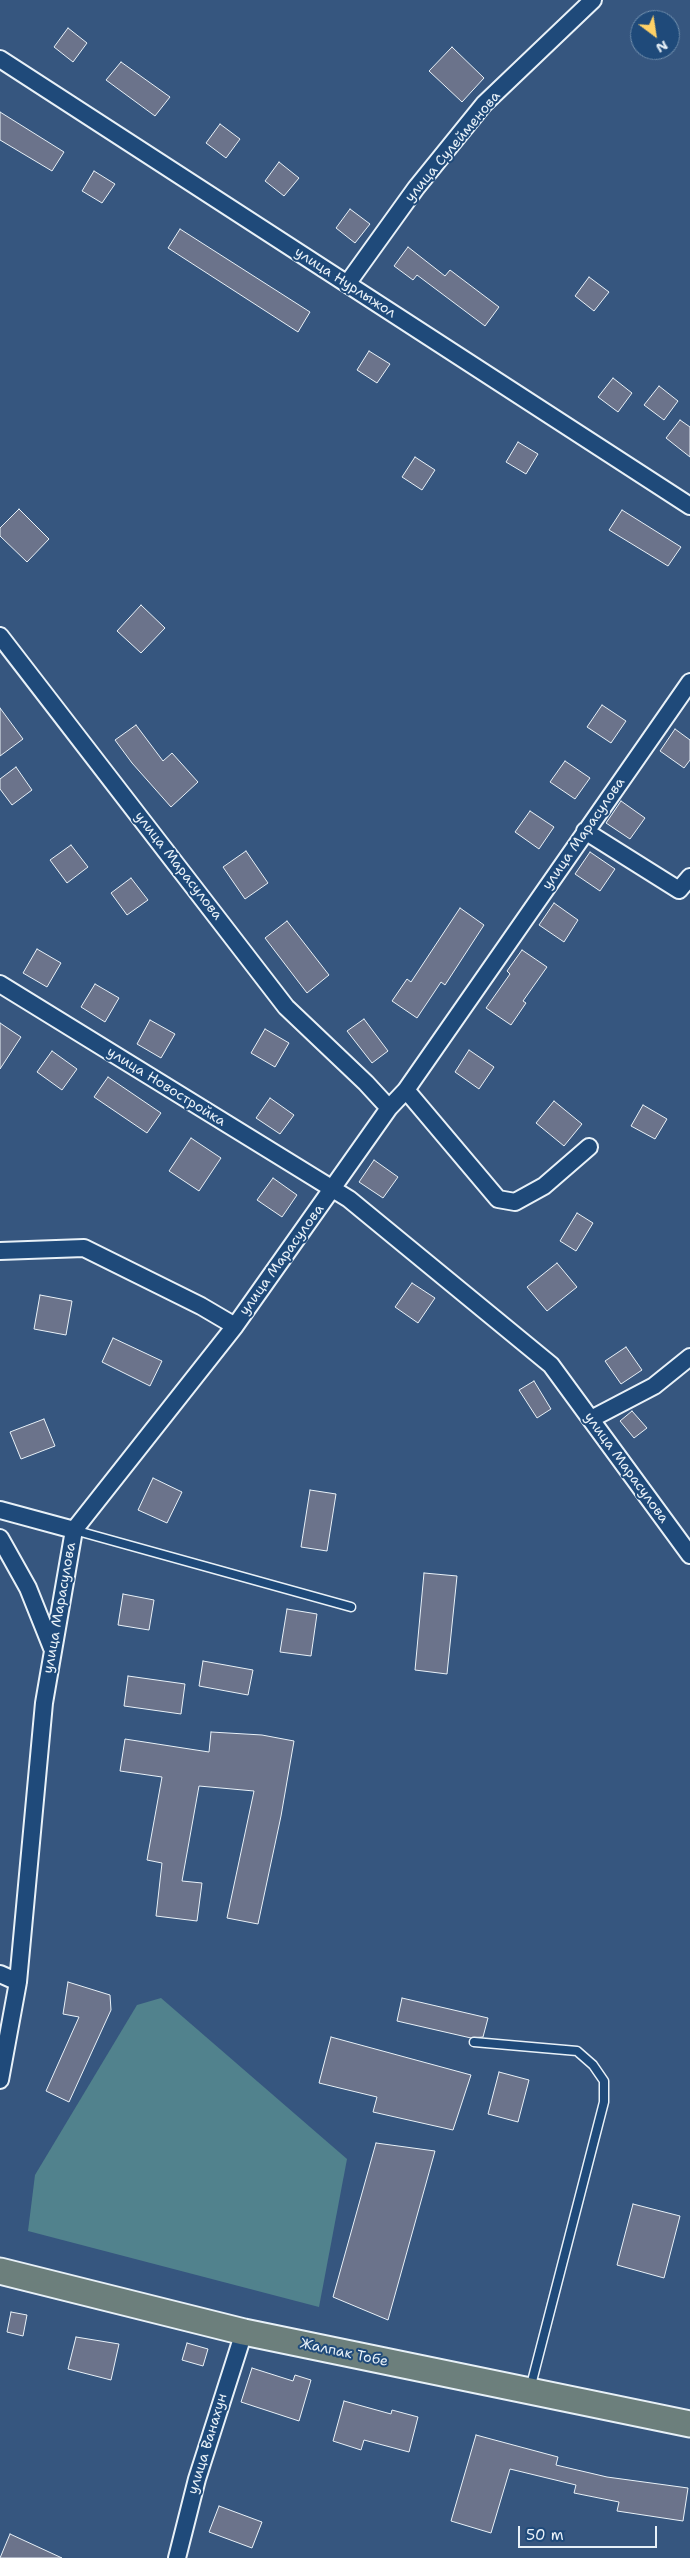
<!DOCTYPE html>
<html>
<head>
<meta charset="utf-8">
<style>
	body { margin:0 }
	#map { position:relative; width:690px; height:2558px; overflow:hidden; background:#36567f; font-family:"Shantell Sans",sans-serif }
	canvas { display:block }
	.north { position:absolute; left:630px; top:10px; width:50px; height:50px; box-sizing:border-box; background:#1f4a7a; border:1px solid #6f8dac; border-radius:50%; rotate:149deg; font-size:14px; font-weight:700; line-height:20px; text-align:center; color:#e8f1f8 }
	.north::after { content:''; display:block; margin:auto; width:18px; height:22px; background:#ffd166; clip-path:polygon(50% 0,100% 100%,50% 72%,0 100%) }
	.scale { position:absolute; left:518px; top:2526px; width:139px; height:22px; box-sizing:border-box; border:2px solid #e8f1f8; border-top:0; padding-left:6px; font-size:15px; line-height:18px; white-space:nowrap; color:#e8f1f8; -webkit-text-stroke:4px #1f4a7a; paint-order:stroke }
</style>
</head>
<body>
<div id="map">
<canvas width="690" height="2558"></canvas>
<div class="north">N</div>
<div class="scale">50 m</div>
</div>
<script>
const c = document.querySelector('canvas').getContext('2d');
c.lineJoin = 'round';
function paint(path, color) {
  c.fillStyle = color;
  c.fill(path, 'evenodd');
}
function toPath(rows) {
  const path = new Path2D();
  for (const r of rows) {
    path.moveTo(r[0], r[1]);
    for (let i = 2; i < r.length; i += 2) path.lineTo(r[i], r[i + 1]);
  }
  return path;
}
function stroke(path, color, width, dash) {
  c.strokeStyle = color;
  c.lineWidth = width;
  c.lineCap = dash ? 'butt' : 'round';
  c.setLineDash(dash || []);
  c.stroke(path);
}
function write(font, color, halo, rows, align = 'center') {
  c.font = font + ' "Shantell Sans",sans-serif';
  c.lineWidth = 4;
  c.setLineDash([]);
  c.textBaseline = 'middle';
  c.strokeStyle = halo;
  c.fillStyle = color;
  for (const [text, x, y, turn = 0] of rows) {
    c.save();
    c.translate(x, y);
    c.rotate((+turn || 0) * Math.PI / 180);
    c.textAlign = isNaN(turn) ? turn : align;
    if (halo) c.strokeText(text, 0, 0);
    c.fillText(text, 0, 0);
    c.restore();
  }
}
const green = toPath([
	[161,1998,347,2159,319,2307,28,2231,35,2175,137,2005]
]);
const building = toPath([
	[68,28,87,43,73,62,54,47,68,28],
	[452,47,484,78,462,102,429,71,452,47],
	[121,62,170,97,155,116,106,80,121,62],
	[0,112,64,152,52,171,0,140,0,112],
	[220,124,240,139,226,158,206,143,220,124],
	[279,162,299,178,284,196,265,181,279,162],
	[94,171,115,184,102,203,82,191,94,171],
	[350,209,370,224,355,243,336,228,350,209],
	[180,229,310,312,298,332,168,248,180,229],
	[408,247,445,276,450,270,499,307,485,326,417,275,413,280,394,266,408,247],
	[589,277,609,292,594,311,575,296,589,277],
	[369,351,390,364,377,383,357,370,369,351],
	[613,378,632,393,618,412,598,397,613,378],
	[659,386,678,401,664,420,644,405,659,386],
	[680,420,690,427,690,457,666,438,680,420],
	[518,442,538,454,526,474,506,462,518,442],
	[415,457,435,470,422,490,402,477,415,457],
	[19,509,49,539,27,562,0,536,0,528,19,509],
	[622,510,681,547,668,566,609,530,622,510],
	[141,605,165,628,141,653,117,631,141,605],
	[602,705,626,721,611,743,587,727,602,705],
	[0,708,23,739,0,756,0,708],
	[136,725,163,761,172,753,198,782,171,807,132,763,115,740,136,725],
	[675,729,690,740,690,760,684,768,660,751,675,729],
	[565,761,590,778,575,799,550,782,565,761],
	[16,767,32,790,12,805,0,789,0,779,16,767],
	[621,801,645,818,630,839,606,823,621,801],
	[530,811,554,827,539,849,515,832,530,811],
	[71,845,88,867,67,883,50,860,71,845],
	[246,851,268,883,245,899,223,867,246,851],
	[590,852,615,869,600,891,575,874,590,852],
	[131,878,148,900,127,915,111,893,131,878],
	[554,903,578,920,564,942,539,925,554,903],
	[460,908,484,925,445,985,441,982,417,1018,392,1001,407,979,411,982,460,908],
	[287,921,329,975,307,993,265,938,287,921],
	[37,949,61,963,47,987,23,973,37,949],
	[522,950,547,967,523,1001,526,1003,511,1025,486,1008,510,974,507,971,522,950],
	[95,984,119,998,105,1022,81,1007,95,984],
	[364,1019,388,1051,372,1063,347,1031,364,1019],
	[150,1020,175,1034,161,1058,137,1044,150,1020],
	[0,1023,21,1037,0,1069,0,1023],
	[265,1029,289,1043,275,1067,251,1053,265,1029],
	[469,1050,494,1067,479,1089,455,1072,469,1050],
	[52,1051,77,1069,62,1090,37,1072,52,1051],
	[108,1077,161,1113,147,1133,94,1097,108,1077],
	[270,1098,294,1115,280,1134,256,1118,270,1098],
	[554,1101,582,1124,564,1146,536,1123,554,1101],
	[643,1105,667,1119,655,1139,631,1126,643,1105],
	[191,1138,221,1158,199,1191,169,1171,191,1138],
	[374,1160,398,1177,383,1198,359,1182,374,1160],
	[273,1178,297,1195,282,1217,257,1200,273,1178],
	[577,1213,593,1223,576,1251,560,1241,577,1213],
	[557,1263,577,1287,547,1311,527,1287,557,1263],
	[412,1283,435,1298,418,1323,395,1307,412,1283],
	[40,1295,72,1301,66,1335,34,1329,40,1295],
	[113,1338,162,1361,150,1386,102,1362,113,1338],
	[626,1347,642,1370,621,1384,605,1361,626,1347],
	[534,1381,551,1409,537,1418,519,1390,534,1381],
	[632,1411,647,1428,634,1438,620,1421,632,1411],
	[44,1419,55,1446,21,1459,10,1432,44,1419],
	[153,1478,182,1492,167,1523,138,1510,153,1478],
	[310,1490,336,1494,327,1551,301,1547,310,1490],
	[424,1573,457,1576,447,1674,415,1670,424,1573],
	[123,1594,154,1600,149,1630,118,1625,123,1594],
	[287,1609,317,1614,311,1656,280,1652,287,1609],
	[203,1661,253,1670,248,1695,199,1686,203,1661],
	[128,1676,185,1684,181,1714,124,1706,128,1676],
	[211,1732,262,1735,294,1741,281,1816,258,1924,227,1918,254,1791,199,1786,182,1881,202,1883,197,1921,156,1916,162,1863,147,1860,162,1777,120,1771,125,1739,209,1752,211,1732],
	[68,1982,110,1995,111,2010,69,2102,46,2091,79,2017,63,2014,68,1982],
	[402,1998,488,2018,483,2037,471,2038,397,2021,402,1998],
	[331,2037,471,2075,453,2130,373,2112,377,2097,319,2083,331,2037],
	[499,2072,529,2080,518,2122,488,2114,499,2072],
	[376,2143,435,2151,388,2320,333,2297,376,2143],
	[633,2204,680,2216,664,2278,617,2265,633,2204],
	[11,2312,27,2315,23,2336,7,2332,11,2312],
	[76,2337,119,2344,111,2380,68,2369,76,2337],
	[187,2343,208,2349,203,2366,182,2360,187,2343],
	[252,2368,293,2381,295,2375,311,2380,299,2421,241,2402,252,2368],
	[344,2401,391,2414,392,2410,418,2417,409,2452,364,2440,361,2450,333,2441,344,2401],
	[476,2435,558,2457,556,2465,607,2477,688,2488,683,2521,617,2511,619,2502,574,2493,576,2485,510,2469,491,2533,451,2521,476,2435],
	[219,2506,262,2522,252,2548,209,2532,219,2506],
	[10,2534,62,2558,0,2558,10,2534]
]);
const lane = toPath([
	[74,1530,351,1607],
	[474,2042,577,2051,593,2065,604,2081,604,2102,530,2389]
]);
const street = toPath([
	[0,59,690,506],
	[347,284,416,188,484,104,593,0],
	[0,636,286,1007,366,1083,389,1108],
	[585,831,679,890,690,877],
	[0,984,349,1199,551,1365,690,1555],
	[406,1090,498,1199,515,1202,544,1186,589,1147],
	[0,1251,84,1248,201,1306,235,1326],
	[591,1419,654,1386,690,1357],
	[0,1510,74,1530],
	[0,1538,28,1588,52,1648],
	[0,1974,18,1982],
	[0,2080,18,1982,44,1703,74,1530,235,1326,389,1108,406,1090,690,682],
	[177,2558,197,2479,244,2332]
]);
const primary = toPath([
	[0,2271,244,2332,690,2424]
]);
const streetNames = [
	["улица Сулейменова",453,147,-50],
	["улица Нурлыжол",345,283,33],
	["улица Марасулова",584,834,-55],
	["улица Марасулова",178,866,52],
	["улица Новостройка",166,1087,32],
	["улица Марасулова",282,1260,-54],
	["улица Марасулова",626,1468,54],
	["улица Марасулова",60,1608,-80],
	["Жалпак Тобе",344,2353,12],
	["улица Ванахун",208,2444,-73]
];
paint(green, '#51828d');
paint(building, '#6b738b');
stroke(building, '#e8f1f8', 1);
stroke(lane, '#e8f1f8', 11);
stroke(street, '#e8f1f8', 20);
stroke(primary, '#e8f1f8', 29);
stroke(lane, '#1f4a7a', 8);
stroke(street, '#1f4a7a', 16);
stroke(primary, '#6c7f7c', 25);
write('14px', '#e8f1f8', '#1f4a7a', streetNames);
</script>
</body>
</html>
